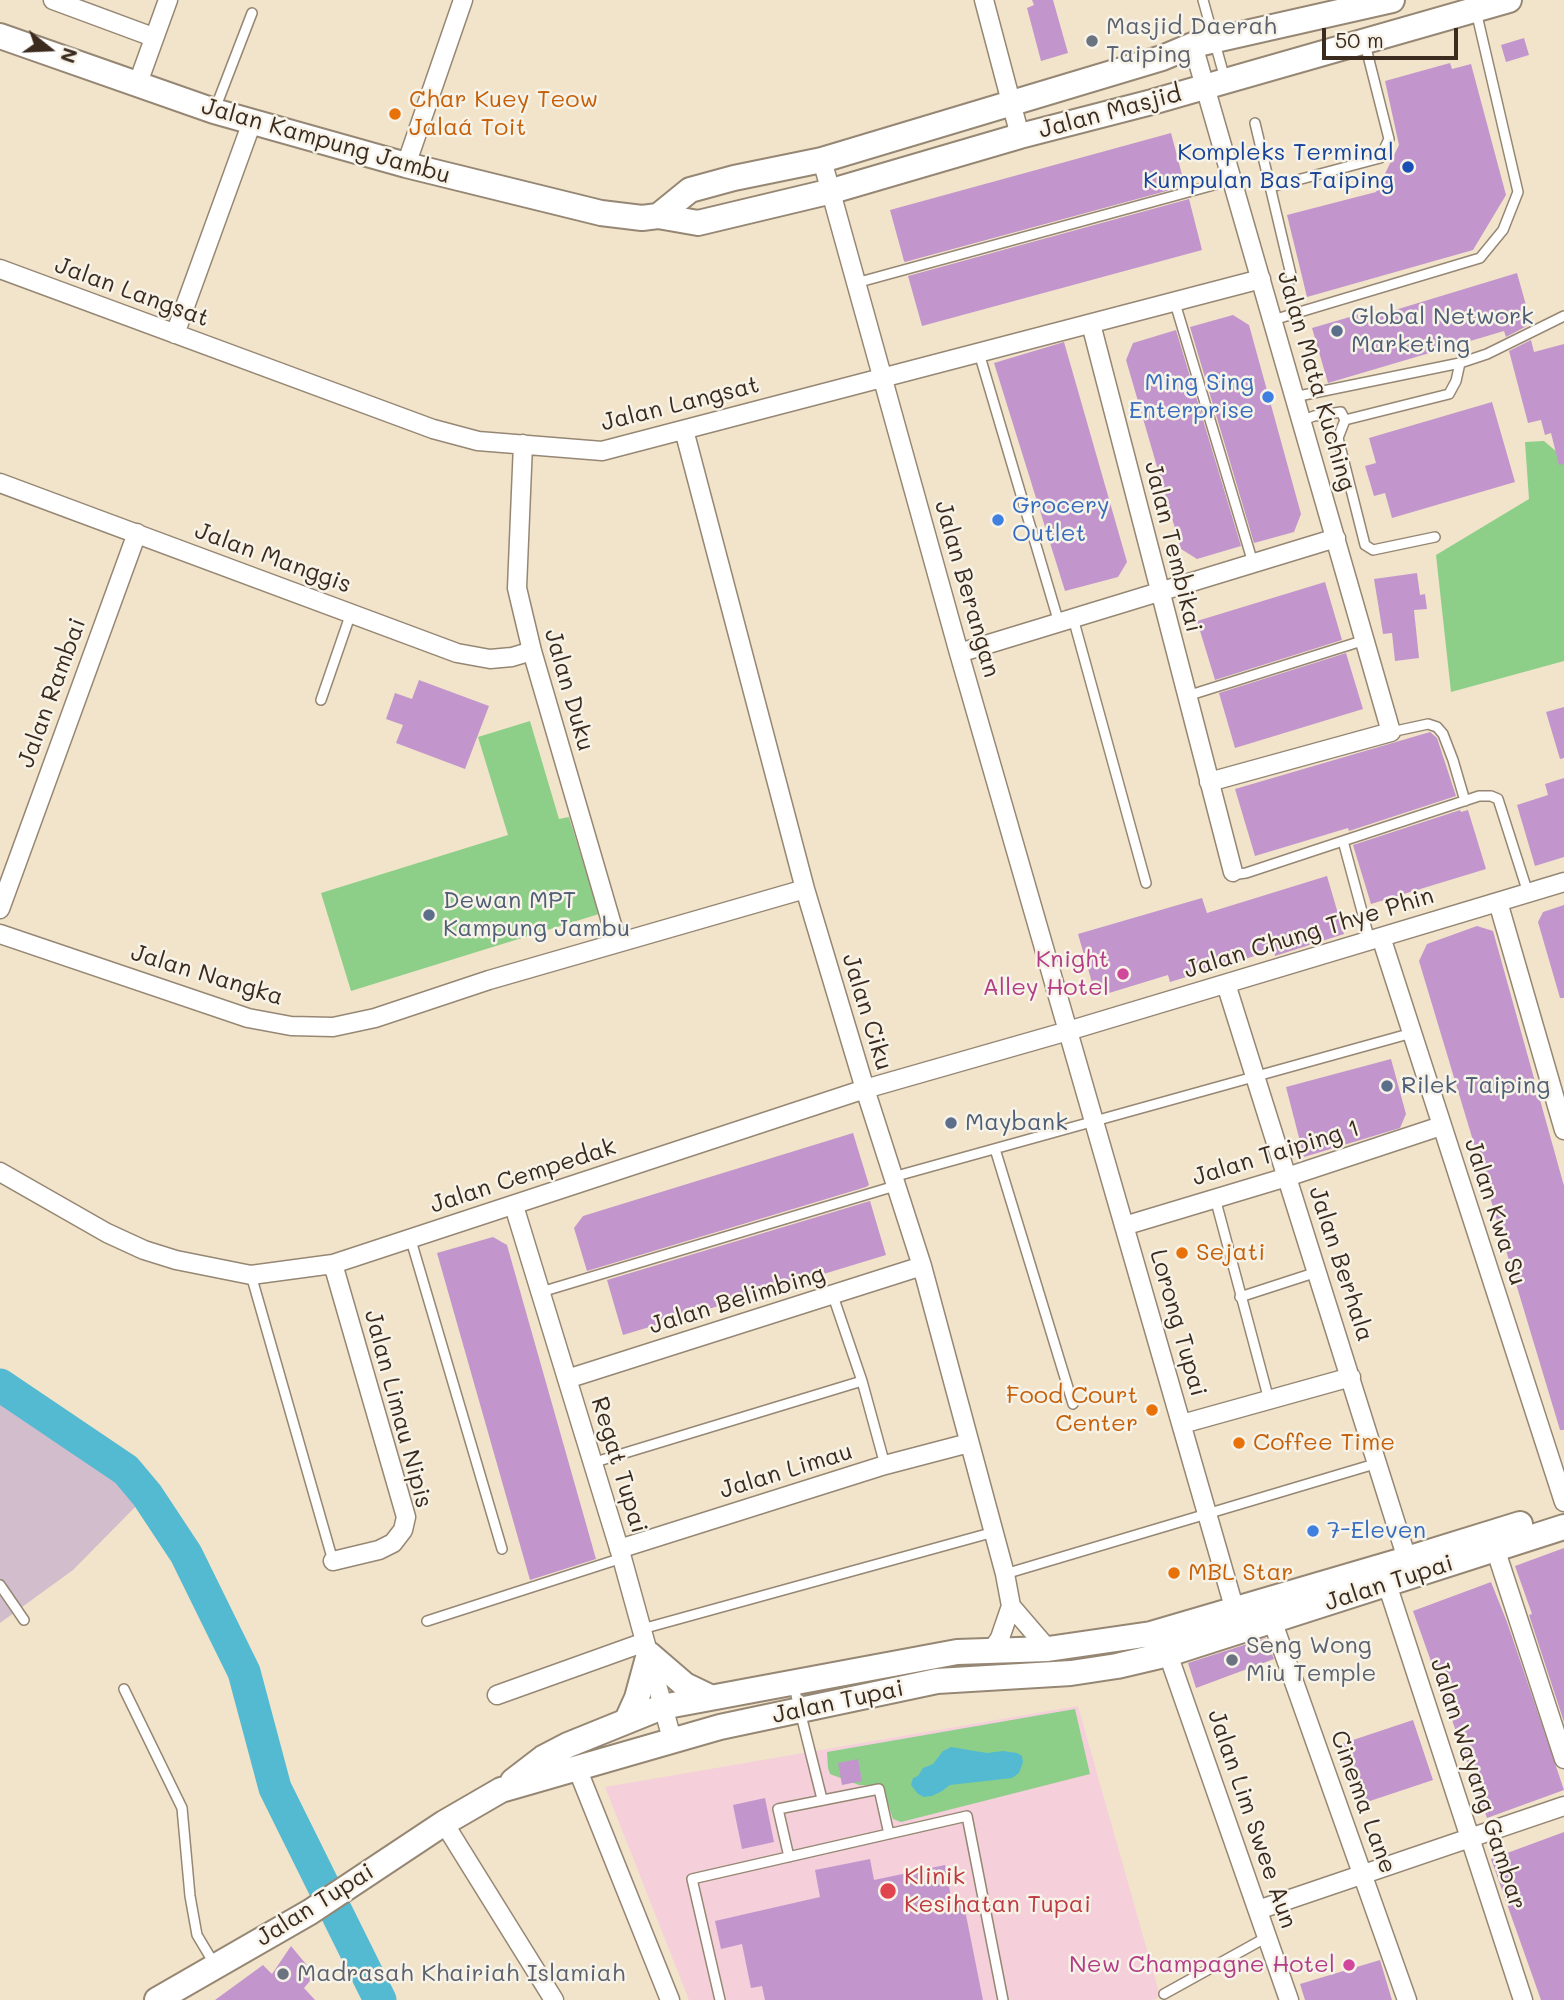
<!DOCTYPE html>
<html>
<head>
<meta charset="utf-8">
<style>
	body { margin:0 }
	#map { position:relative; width:1564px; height:2000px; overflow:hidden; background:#f1e4ca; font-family:Mali,sans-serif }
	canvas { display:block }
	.north { position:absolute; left:14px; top:14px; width:70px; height:70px; -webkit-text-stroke:5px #f7f3e8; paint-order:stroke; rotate:108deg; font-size:19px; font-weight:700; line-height:28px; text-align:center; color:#3b2a1e }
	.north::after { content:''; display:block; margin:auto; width:24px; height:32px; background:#3b2a1e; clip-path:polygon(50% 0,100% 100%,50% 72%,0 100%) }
	.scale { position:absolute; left:1322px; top:28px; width:136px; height:32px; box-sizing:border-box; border:4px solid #3b2a1e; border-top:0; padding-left:9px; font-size:21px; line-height:24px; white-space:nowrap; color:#3b2a1e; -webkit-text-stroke:5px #f7f3e8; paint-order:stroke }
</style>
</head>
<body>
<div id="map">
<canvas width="1564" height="2000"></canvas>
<div class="north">N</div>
<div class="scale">50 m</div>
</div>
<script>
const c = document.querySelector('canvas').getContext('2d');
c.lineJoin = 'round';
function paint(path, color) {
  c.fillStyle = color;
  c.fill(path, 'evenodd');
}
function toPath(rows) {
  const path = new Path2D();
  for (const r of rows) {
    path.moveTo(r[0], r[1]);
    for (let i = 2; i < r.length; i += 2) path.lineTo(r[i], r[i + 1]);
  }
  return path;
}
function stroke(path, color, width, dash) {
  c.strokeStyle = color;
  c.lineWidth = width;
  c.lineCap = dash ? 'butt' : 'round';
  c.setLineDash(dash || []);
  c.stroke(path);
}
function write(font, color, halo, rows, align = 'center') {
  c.font = font + ' Mali,sans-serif';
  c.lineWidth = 5;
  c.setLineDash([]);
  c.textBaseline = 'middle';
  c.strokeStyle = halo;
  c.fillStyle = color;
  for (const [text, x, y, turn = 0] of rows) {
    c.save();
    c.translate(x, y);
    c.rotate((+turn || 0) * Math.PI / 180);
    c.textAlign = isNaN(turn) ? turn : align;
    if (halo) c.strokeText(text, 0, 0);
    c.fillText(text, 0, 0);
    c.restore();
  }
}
const built = toPath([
	[1078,1706,1160,1996,1154,2000,689,2000,605,1787]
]);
const industrial = toPath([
	[0,1389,147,1495,73,1570,0,1623]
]);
const green = toPath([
	[1544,441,1564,458,1564,661,1451,692,1436,555,1529,499,1525,442],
	[530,721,559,819,569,817,599,914,351,991,321,893,508,835,478,737],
	[1075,1709,1090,1774,901,1822,893,1819,882,1786,859,1785,830,1774,828,1768,827,1752]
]);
const water = toPath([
	[951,1747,987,1753,1003,1751,1017,1753,1022,1756,1023,1762,1019,1773,1012,1778,950,1785,942,1791,932,1796,924,1797,918,1794,911,1785,913,1778,918,1776,923,1768,933,1764,943,1751]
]);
const river = toPath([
	[0,1385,126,1470,147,1495,186,1554,244,1672,275,1788,380,2000]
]);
const building = toPath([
	[1032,0,1053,0,1068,53,1041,61,1027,8,1034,5],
	[1524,38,1529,55,1506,62,1501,45],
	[1450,63,1452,69,1471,64,1506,195,1473,250,1307,297,1287,215,1376,192,1399,145,1385,81],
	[1171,133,1185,186,905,262,904,261,890,210],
	[1189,199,1202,250,922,326,908,276],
	[1517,273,1531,323,1527,324,1527,326,1506,337,1504,331,1328,383,1312,328,1360,314,1362,320],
	[1233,315,1249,325,1301,514,1294,532,1254,543,1190,327],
	[1176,330,1241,546,1197,559,1181,549,1126,360,1133,343],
	[1531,340,1534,352,1564,344,1564,464,1559,465,1551,433,1545,435,1541,420,1528,423,1509,351],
	[1064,342,1127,562,1118,577,1065,591,994,363],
	[1492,402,1515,482,1392,518,1385,493,1374,496,1365,466,1376,463,1369,438],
	[1417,573,1420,595,1425,594,1427,609,1414,610,1419,658,1395,661,1392,633,1383,634,1374,579],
	[1325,582,1342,640,1215,680,1197,621],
	[1346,653,1363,709,1235,748,1219,693],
	[419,680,489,706,465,769,396,743,403,725,386,719,395,693,412,699],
	[1564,707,1564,758,1560,759,1546,712],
	[1430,732,1437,738,1456,796,1349,831,1348,828,1255,856,1235,789],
	[1564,778,1564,857,1535,866,1517,805,1548,795,1545,784],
	[1460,810,1461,812,1468,810,1486,869,1371,904,1353,845],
	[1327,876,1344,934,1275,956,1274,950,1170,982,1168,975,1109,993,1093,986,1078,934,1202,898,1207,913],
	[1564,905,1564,998,1560,998,1538,922,1543,912],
	[1477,926,1493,931,1564,1186,1564,1430,1560,1430,1419,961,1427,944],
	[1391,1059,1406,1114,1400,1128,1304,1157,1286,1087],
	[853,1133,869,1185,866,1187,587,1271,574,1228,583,1216],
	[870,1201,886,1255,623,1335,607,1280],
	[493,1237,507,1245,596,1559,530,1580,437,1253],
	[1564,1548,1564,1722,1529,1615,1532,1614,1515,1566],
	[1491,1582,1507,1622,1564,1790,1487,1818,1413,1611],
	[1266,1638,1274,1659,1196,1688,1188,1663],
	[1413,1720,1433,1780,1358,1805,1338,1745],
	[858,1759,862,1781,842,1785,838,1763],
	[765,1798,774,1842,742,1849,733,1805],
	[1564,1832,1564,2000,1541,2000,1491,1859],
	[870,1859,874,1880,945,1865,952,1902,963,1900,983,2000,765,2000,762,1986,751,1988,742,1944,721,1949,715,1921,820,1897,815,1870],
	[291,1946,315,1975,304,1988,315,2000,215,2000,263,1965,272,1974],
	[1380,1960,1392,2000,1305,2000,1300,1984]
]);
const service = toPath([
	[1203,0,1225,79],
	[215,109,252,13],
	[1255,123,1292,279],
	[1271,187,1380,158,1389,139,1365,44],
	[856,283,1232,180],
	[1175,303,1253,563],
	[1273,320,1480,258,1503,230,1518,192,1476,11],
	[979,353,1059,623],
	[1294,397,1460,363,1487,354,1564,316],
	[1301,421,1314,416,1341,412,1345,420],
	[1435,537,1373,550,1365,545,1338,438,1345,420,1449,394,1456,381,1460,363],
	[1073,618,1146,883],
	[1187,696,1365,640],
	[321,700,351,613],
	[1391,732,1428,724,1437,727,1443,734,1453,760,1465,801],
	[1343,841,1370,941],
	[1233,872,1238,874,1246,873,1479,796,1491,796,1498,799,1528,893],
	[995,1149,1073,1404],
	[893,1177,1412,1033],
	[1215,1198,1269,1400],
	[410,1237,502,1549],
	[251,1275,333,1561],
	[541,1292,895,1186],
	[833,1296,862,1381,885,1465],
	[1240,1297,1317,1272],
	[592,1463,862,1381],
	[1005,1574,1378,1463],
	[0,1585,24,1620],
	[427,1621,622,1558],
	[642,1629,994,1532],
	[793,1683,822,1799],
	[124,1689,182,1808,190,1896,197,1935,215,1965],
	[789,1857,778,1809,879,1789,889,1834],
	[1164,1994,1267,1937],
	[720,2000,692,1879,967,1816,1003,2000]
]);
const minor = toPath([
	[53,0,153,37],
	[984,0,1020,136],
	[1193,45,1391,732,1209,782],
	[138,83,168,0],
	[822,160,959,653,1238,1621],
	[406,165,463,0],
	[0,269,433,429,478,441,602,451,1261,279],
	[1091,324,1233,872],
	[175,334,252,122],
	[684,430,805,889,865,1089,922,1266,1005,1574,1011,1606,1000,1638,992,1650],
	[523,444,517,588,532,651,617,942],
	[0,483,457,653,490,659,512,657,532,651],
	[959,653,1336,538],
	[1498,902,1564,1130],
	[0,909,137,533],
	[0,934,248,1018,291,1026,333,1027,375,1018,489,980,805,889],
	[1381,937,1564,1502],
	[1226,984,1407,1559],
	[0,1172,107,1233,144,1250,176,1260,251,1275,333,1264,865,1089,1068,1031,1564,882],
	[514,1206,622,1558,672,1739],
	[1124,1226,1287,1177,1441,1126],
	[333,1264,406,1517,403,1530,393,1543,379,1550,333,1561],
	[567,1379,922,1266],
	[1182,1424,1351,1377],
	[1492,1539,1564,1759],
	[619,1549,885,1465,969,1443],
	[1387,1584,1523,2000],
	[1011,1606,1048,1649],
	[1272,1620,1407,2000],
	[1168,1654,1289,2000],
	[497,1695,645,1642],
	[577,1768,670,2000],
	[444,1823,554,2000],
	[1258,1910,1564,1806]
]);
const secondary = toPath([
	[0,36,214,111,406,165,601,213,642,218,658,216,698,223,832,191,1020,136,1152,102,1509,0],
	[658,216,690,190,734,178,822,160,1162,58,1193,45,1392,0],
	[627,1720,637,1698,649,1654,685,1685,710,1697],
	[513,1781,543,1758,568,1745,662,1707,957,1652,1048,1649,1151,1634,1407,1559,1520,1524],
	[157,2000,310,1912,444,1823,501,1790,720,1727,937,1681,1071,1673,1117,1666,1168,1654,1564,1527]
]);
const markers = [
	[1092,41,7,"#6b7280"],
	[395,114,7,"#e8710a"],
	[1408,167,7,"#1a4fb4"],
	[1337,331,7,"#5c6f8a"],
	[1268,397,7,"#3f7fe0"],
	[998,520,7,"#3f7fe0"],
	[429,915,7,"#5c6f8a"],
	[1123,974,7,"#d1479c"],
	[1387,1086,7,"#5c6f8a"],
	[951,1123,7,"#5c6f8a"],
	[1182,1253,7,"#e8710a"],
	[1152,1410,7,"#e8710a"],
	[1239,1443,7,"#e8710a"],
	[1313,1531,7,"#3f7fe0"],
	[1174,1573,7,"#e8710a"],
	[1232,1660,7,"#6b7280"],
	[888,1891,9,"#e0444e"],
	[1349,1965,7,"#d1479c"],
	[283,1974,7,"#6b7280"]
];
const worshipNames = [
	["Masjid Daerah",1106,27],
	["Taiping",1106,55],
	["Seng Wong",1246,1646],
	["Miu Temple",1246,1674],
	["Madrasah Khairiah Islamiah",297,1974]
];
const foodNames = [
	["Char Kuey Teow",409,100],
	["Jalaá Toit",409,128],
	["Sejati",1196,1253],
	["Food Court",1138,1396,"right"],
	["Center",1138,1424,"right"],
	["Coffee Time",1253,1443],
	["MBL Star",1188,1573]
];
const streetNames = [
	["Jalan Masjid",1110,112,-15],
	["Jalan Kampung Jambu",326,141,16],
	["Jalan Langsat",132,292,20],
	["Jalan Mata Kuching",1316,381,74],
	["Jalan Langsat",680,404,-14],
	["Jalan Tembikai",1173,547,76],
	["Jalan Manggis",273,558,20],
	["Jalan Berangan",967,589,74],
	["Jalan Duku",569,690,74],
	["Jalan Rambai",52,693,-70],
	["Jalan Chung Thye Phin",1309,933,-17],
	["Jalan Nangka",207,975,17],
	["Jalan Ciku",867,1012,73],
	["Jalan Taiping 1",1276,1153,-17],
	["Jalan Cempedak",523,1176,-18],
	["Jalan Kwa Su",1495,1212,72],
	["Jalan Berhala",1341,1264,72],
	["Jalan Belimbing",737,1300,-17],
	["Lorong Tupai",1178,1323,74],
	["Jalan Limau Nipis",398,1409,75],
	["Regat Tupai",619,1465,73],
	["Jalan Limau",786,1471,-17],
	["Jalan Tupai",1389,1583,-18],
	["Jalan Tupai",838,1702,-12],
	["Jalan Wayang Gambar",1478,1784,72],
	["Cinema Lane",1363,1802,70],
	["Jalan Lim Swee Aun",1252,1819,71],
	["Jalan Tupai",315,1905,-32]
];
const transitNames = [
	["Kompleks Terminal",1394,153],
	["Kumpulan Bas Taiping",1394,181]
];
const serviceNames = [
	["Global Network",1351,317],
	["Marketing",1351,345],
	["Dewan MPT",443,901],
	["Kampung Jambu",443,929],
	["Rilek Taiping",1401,1086],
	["Maybank",965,1123]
];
const shopNames = [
	["Ming Sing",1254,383,"right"],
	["Enterprise",1254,411,"right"],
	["Grocery",1012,506],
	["Outlet",1012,534],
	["7-Eleven",1327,1531]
];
const hotelNames = [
	["Knight",1109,960],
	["Alley Hotel",1109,988],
	["New Champagne Hotel",1335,1965]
];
const healthNames = [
	["Klinik",904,1877],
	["Kesihatan Tupai",904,1905]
];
paint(built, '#f5cfda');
paint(industrial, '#d1bdcb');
paint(green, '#8dcf88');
paint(water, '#53bad1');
stroke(river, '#53bad1', 33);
paint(building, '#c296cc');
stroke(service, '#968774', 12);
stroke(minor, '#968774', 21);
stroke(secondary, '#968774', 28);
stroke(service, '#fff', 9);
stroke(minor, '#fff', 18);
stroke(secondary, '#fff', 24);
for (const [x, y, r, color] of markers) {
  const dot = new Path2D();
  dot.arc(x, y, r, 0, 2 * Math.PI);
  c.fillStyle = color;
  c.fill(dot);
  stroke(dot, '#f7f3e8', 2.5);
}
write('24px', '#5b616d', '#f7f3e8', worshipNames, 'left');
write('24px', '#c56008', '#f7f3e8', foodNames, 'left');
write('24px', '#3b2a1e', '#f7f3e8', streetNames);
write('24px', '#164399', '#f7f3e8', transitNames, 'right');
write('24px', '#4e5e75', '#f7f3e8', serviceNames, 'left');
write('24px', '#366cbe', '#f7f3e8', shopNames, 'left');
write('24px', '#b23c85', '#f7f3e8', hotelNames, 'right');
write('24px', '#be3a42', '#f7f3e8', healthNames, 'left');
</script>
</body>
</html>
